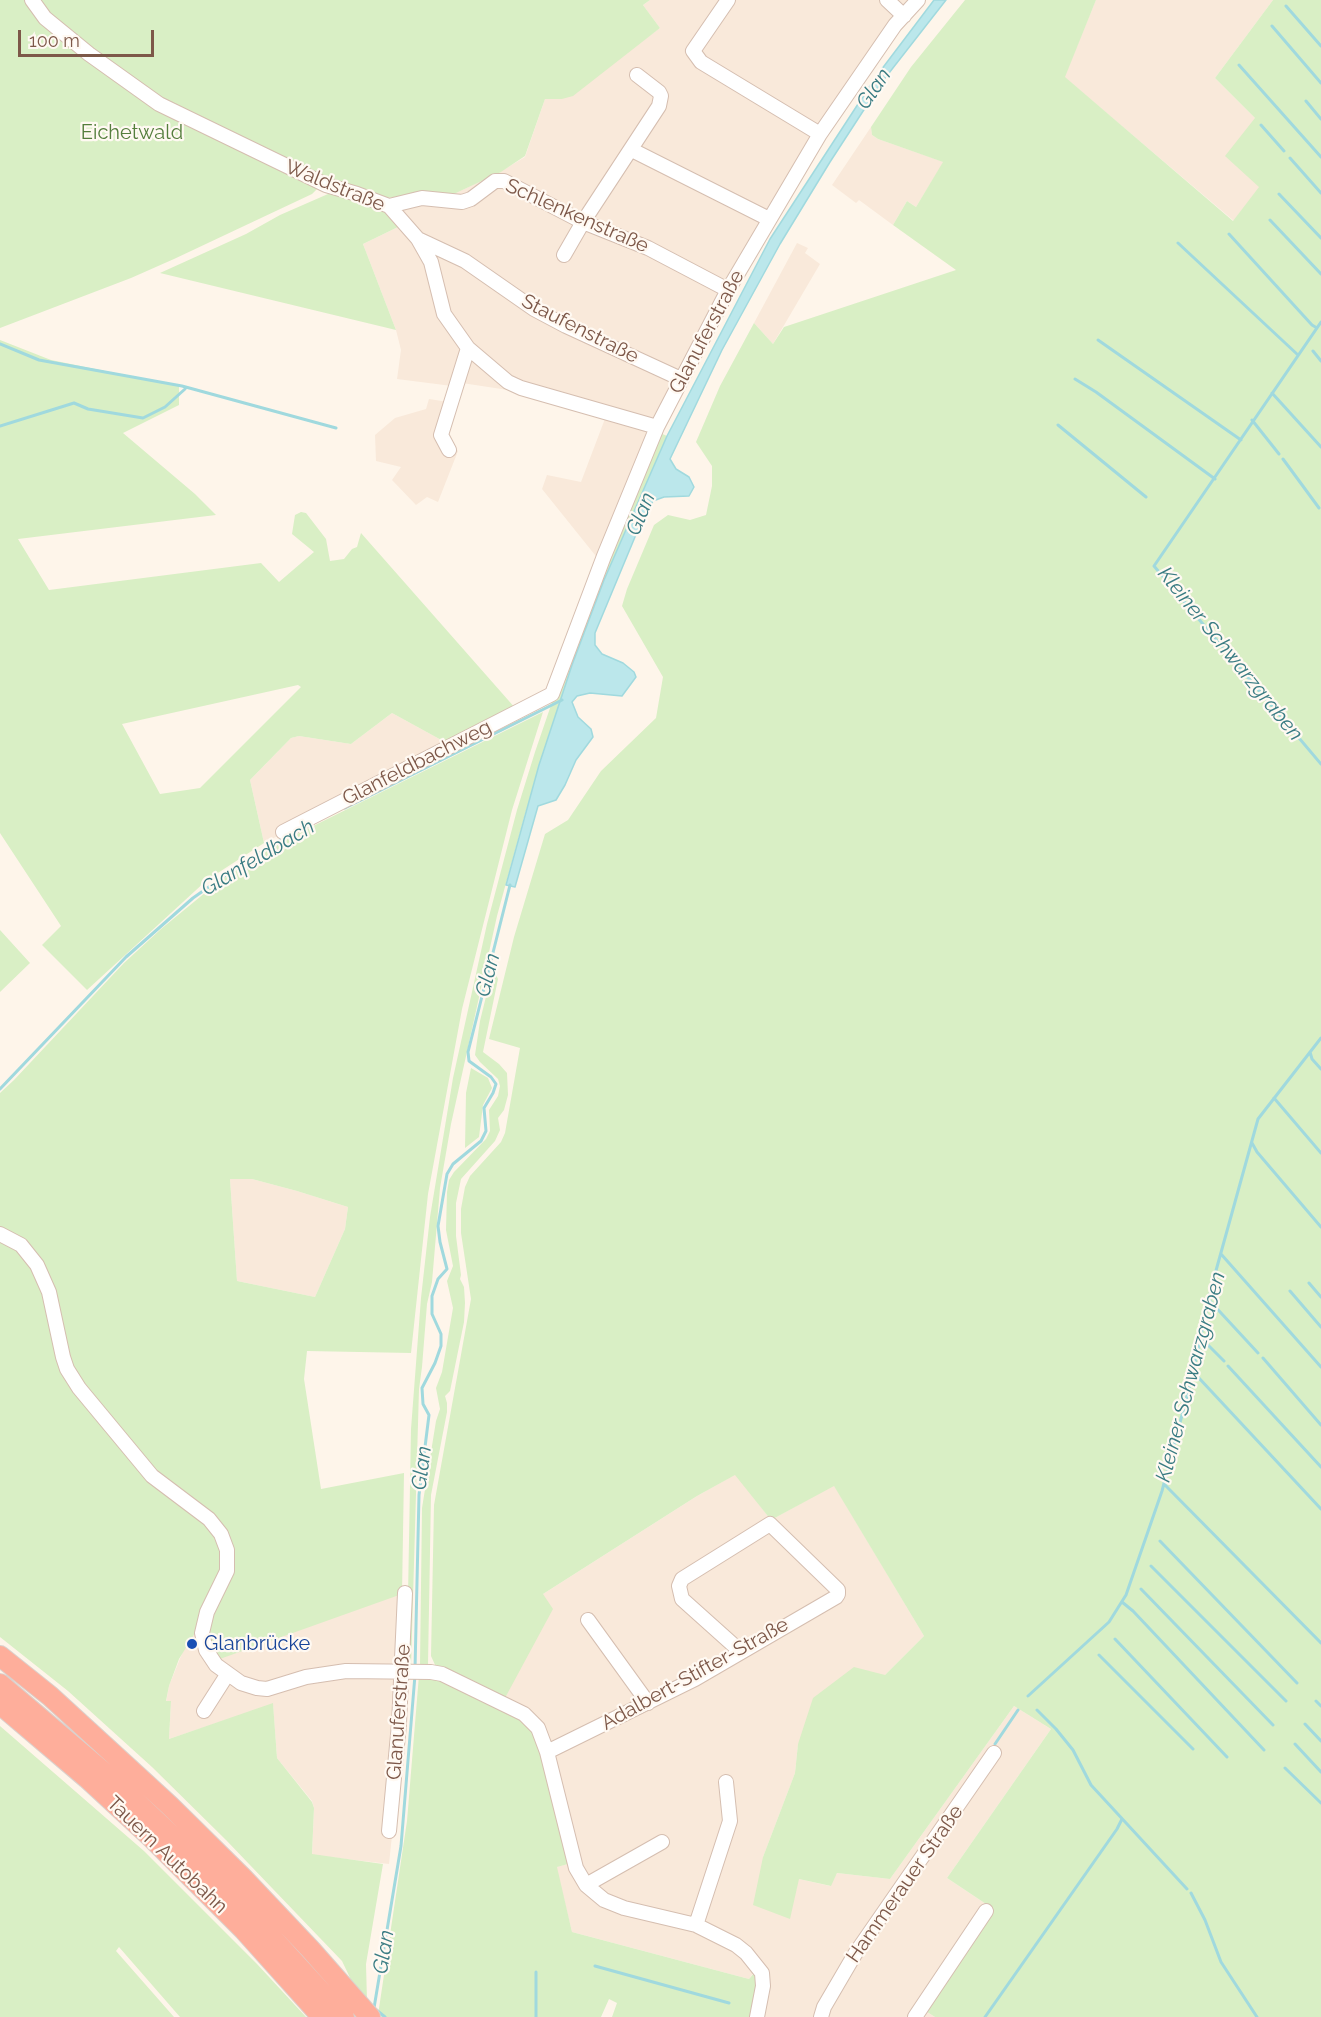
<!DOCTYPE html>
<html>
<head>
<meta charset="utf-8">
<style>
	body { margin:0 }
	#map { position:relative; width:1321px; height:2017px; overflow:hidden; background:#fef5ea; font-family:Raleway,sans-serif }
	canvas { display:block }
	.scale { position:absolute; left:18px; top:30px; width:136px; height:27px; box-sizing:border-box; border:3px solid #7d5849; border-top:0; padding-left:8px; font-size:18px; line-height:21px; white-space:nowrap; color:#7d5849; -webkit-text-stroke:4px #fff9f2; paint-order:stroke }
</style>
</head>
<body>
<div id="map">
<canvas width="1321" height="2017"></canvas>
<div class="scale">100 m</div>
</div>
<script>
const c = document.querySelector('canvas').getContext('2d');
c.lineJoin = 'round';
function paint(path, color) {
  c.fillStyle = color;
  c.fill(path, 'evenodd');
}
function toPath(rows) {
  const path = new Path2D();
  for (const r of rows) {
    path.moveTo(r[0], r[1]);
    for (let i = 2; i < r.length; i += 2) path.lineTo(r[i], r[i + 1]);
  }
  return path;
}
function stroke(path, color, width, dash) {
  c.strokeStyle = color;
  c.lineWidth = width;
  c.lineCap = dash ? 'butt' : 'round';
  c.setLineDash(dash || []);
  c.stroke(path);
}
function write(font, color, halo, rows, align = 'center') {
  c.font = font + ' Raleway,sans-serif';
  c.lineWidth = 4.5;
  c.setLineDash([]);
  c.textBaseline = 'middle';
  c.strokeStyle = halo;
  c.fillStyle = color;
  for (const [text, x, y, turn = 0] of rows) {
    c.save();
    c.translate(x, y);
    c.rotate((+turn || 0) * Math.PI / 180);
    c.textAlign = isNaN(turn) ? turn : align;
    if (halo) c.strokeText(text, 0, 0);
    c.fillText(text, 0, 0);
    c.restore();
  }
}
const residential = toPath([
	[650,0,923,0,905,22,822,136,714,324,599,560,542,489,547,475,581,482,606,416,508,390,462,383,446,434,458,451,438,502,427,497,416,505,392,480,401,467,376,461,375,435,395,418,426,409,429,399,448,402,452,386,397,379,401,350,396,330,363,244,398,227,372,201,409,196,441,200,500,172,525,157,545,99,562,99,660,28,643,5],
	[1096,0,1273,0,1215,78,1255,118,1260,187,1234,221,1064,77],
	[871,127,872,135,878,139,944,162,916,207,907,201,893,225,859,200,856,203,832,185],
	[797,243,808,248,805,253,820,264,773,344,754,323],
	[392,713,454,747,264,843,250,780,291,738,299,736,351,744],
	[230,1179,252,1179,297,1191,348,1207,345,1229,315,1297,237,1281],
	[736,1474,771,1520,834,1485,924,1636,885,1675,798,1744,795,1773,763,1857,799,1879,830,1886,837,1873,890,1879,1014,1706,1051,1729,947,1878,992,1908,924,2010,935,2017,761,2017,754,1972,749,1979,572,1932,556,1867,568,1864,501,1709,543,1594,697,1496],
	[402,1594,401,1749,389,1864,312,1855,314,1808,312,1801,277,1758,273,1704,169,1739,171,1702,166,1702,169,1686,185,1646,195,1633]
]);
const green = toPath([
	[0,0,650,0,643,5,660,28,573,96,562,99,545,99,525,156,501,172,441,200,409,195,379,199,325,181,312,194,174,259,131,278,0,328],
	[965,0,1096,0,1065,77,1233,221,1259,187,1225,156,1255,118,1215,78,1273,0,1321,0,1321,2017,935,2017,924,2010,992,1908,947,1878,1051,1729,1014,1706,890,1879,837,1873,831,1886,799,1879,790,1919,753,1905,763,1857,795,1773,798,1744,813,1698,854,1667,885,1675,924,1636,834,1486,771,1520,735,1475,697,1496,543,1594,553,1609,505,1698,436,1667,431,1656,434,1505,471,1299,461,1233,461,1209,465,1187,470,1176,501,1142,505,1133,520,1048,489,1039,514,937,545,834,568,820,601,771,656,718,663,677,622,606,627,589,654,525,668,515,690,520,706,515,712,486,712,466,696,442,720,386,754,323,773,344,784,327,956,270,893,225,907,201,916,207,943,162,878,139,872,135,871,127,911,67],
	[342,193,372,201,388,214,398,227,363,244,396,330,160,273,246,234,280,215,328,194],
	[0,340,51,360,179,386,179,405,123,433,195,494,216,515,18,539,49,590,261,563,279,582,314,552,292,534,295,515,301,512,306,513,326,539,330,561,344,559,352,549,357,547,361,533,516,709,454,747,392,713,351,744,299,736,291,738,250,780,264,843,207,880,87,990,42,945,61,926,0,833],
	[298,685,301,687,200,788,160,794,122,724],
	[658,432,667,436,604,580,572,665,525,814,497,916,451,1124,440,1188,432,1282,427,1304,422,1367,419,1389,411,1668,403,1667,408,1596,411,1429,421,1298,430,1217,453,1078,487,924,517,810,535,752,563,670],
	[543,712,512,810,462,1009,428,1194,411,1353,307,1351,304,1379,321,1489,404,1473,402,1594,217,1660,195,1633,179,1659,169,1686,166,1701,171,1701,169,1739,273,1703,277,1758,312,1802,314,1808,312,1854,383,1864,366,1964,367,2001,353,1984,342,1961,226,1840,152,1767,68,1691,0,1637,0,1093,14,1080,124,963,161,929,217,883,251,860,285,840],
	[230,1179,252,1179,297,1191,348,1207,345,1229,315,1297,237,1281],
	[0,930,30,963,0,992],
	[493,968,498,979,483,1052,499,1064,507,1073,508,1095,504,1110,498,1118,500,1130,495,1141,461,1179,456,1203,456,1236,461,1275,460,1279,464,1287,465,1303,464,1322,450,1391,445,1396,447,1403,447,1412,431,1495,428,1664,420,1665,422,1508,436,1421,440,1409,436,1388,442,1372,453,1308,447,1281,453,1266,446,1230,447,1192,449,1180,454,1172,486,1139,490,1131,489,1110,498,1096,500,1086,498,1079,480,1062,475,1055,480,1021],
	[471,1068,488,1078,492,1088,483,1105,479,1137,465,1148,466,1093],
	[428,1674,487,1701,527,1724,537,1739,568,1864,557,1867,572,1932,749,1979,755,1972,758,1983,751,2017,612,2017,617,2003,609,1999,601,2017,380,2017,378,2015,407,1821,419,1675],
	[0,1726,144,1851,257,1964,306,2017,180,2017,119,1947,116,1951,174,2017,0,2017]
]);
const water = toPath([
	[934,0,946,0,882,82,830,162,780,244,722,350,670,459,676,469,689,477,694,487,689,496,664,497,653,501,635,537,595,633,595,645,602,654,623,663,634,672,636,677,622,696,590,693,577,696,572,702,578,717,591,729,593,737,576,760,565,785,556,800,538,806,515,887,506,885,539,765,572,665,604,580,667,436,770,239,875,78,934,0]
]);
const stream = toPath([
	[1286,6,1321,46],
	[1272,26,1321,83],
	[1239,65,1321,157],
	[1306,101,1321,119],
	[1261,125,1284,151],
	[1290,158,1321,193],
	[1279,194,1321,238],
	[1270,220,1321,274],
	[1229,234,1312,325,1317,328],
	[1178,243,1298,355],
	[1321,322,1154,566,1321,764],
	[1098,340,1241,440],
	[0,344,39,360,182,386,336,428],
	[1313,351,1321,361],
	[1075,379,1096,392,1215,479],
	[1272,393,1321,447],
	[1252,420,1279,454],
	[1058,425,1146,497],
	[0,426,74,403,88,409,143,418,165,407,185,389],
	[1283,459,1319,508],
	[345,808,562,700],
	[1310,1052,1312,1059,1321,1069],
	[0,1089,126,957,193,898,240,865,285,837],
	[1274,1098,1321,1153],
	[1252,1143,1257,1152,1321,1227],
	[1221,1254,1321,1367],
	[1309,1283,1321,1297],
	[1290,1291,1321,1327],
	[1209,1300,1258,1353],
	[1202,1339,1224,1361],
	[1263,1358,1321,1425],
	[1228,1366,1321,1467],
	[1192,1377,1198,1377,1321,1509],
	[1164,1484,1321,1643],
	[1160,1541,1297,1683],
	[1151,1566,1286,1701],
	[1141,1589,1273,1725],
	[1122,1602,1133,1611,1264,1750],
	[1115,1639,1227,1757],
	[1099,1655,1193,1749],
	[415,1669,419,1495,429,1415,423,1404,422,1388,435,1363,441,1346,441,1334,432,1314,432,1296,438,1279,447,1269,440,1242,438,1226,447,1174,453,1164,481,1141,486,1131,484,1108,493,1093,496,1084,491,1077,469,1061,468,1052,510,885],
	[1028,1696,1109,1622,1126,1595,1162,1491,1192,1377,1212,1285,1258,1119,1321,1038],
	[1316,1701,1321,1706],
	[1037,1710,1056,1729,1073,1750,1091,1785,1187,1889],
	[1305,1724,1321,1741],
	[995,1744,1018,1710],
	[1295,1744,1321,1772],
	[1285,1768,1321,1803],
	[1191,1893,1205,1920,1221,1962,1257,2017],
	[595,1966,729,2003],
	[536,1972,536,2017],
	[385,2017,374,2008,401,1846,415,1675],
	[985,2017,1117,1829,1122,1819]
]);
const minor = toPath([
	[32,0,45,18,89,54,159,104,326,185,357,194,389,206,418,239,431,262,444,314,468,348,508,382,521,388,657,427],
	[728,0,693,51,701,62,820,134],
	[887,0,904,16],
	[632,150,769,219],
	[389,206,422,198,462,202,471,199,495,181,504,181,583,222,648,248,728,290],
	[418,239,465,261,534,309,566,326,681,379],
	[564,255,583,222,659,106,661,96,659,92,637,75],
	[449,450,441,435,468,348],
	[283,832,552,694,604,556,657,427,728,290,820,134,895,25,918,0],
	[0,1234,21,1245,37,1265,49,1292,63,1357,67,1369,79,1388,152,1476,209,1519,221,1534,227,1550,227,1571,207,1612,202,1633,206,1650,216,1665,241,1683,257,1688,267,1689,306,1677,346,1671,431,1672,442,1674,524,1714,538,1728,547,1752,576,1868,586,1885,604,1900,624,1908,696,1925,736,1945,746,1953,762,1973,763,1986,757,2017],
	[588,1620,648,1703],
	[204,1711,227,1675],
	[547,1752,695,1679,836,1597,838,1594,838,1590,770,1524,682,1579,679,1586,682,1599,740,1651],
	[389,1831,399,1724,405,1593],
	[586,1885,662,1842],
	[696,1925,730,1821,726,1782],
	[821,2017,824,2007,855,1954,994,1753],
	[915,2017,986,1911]
]);
const highway = toPath([
	[0,1656,50,1696,169,1805,242,1877,311,1950,370,2017],
	[0,1684,113,1780,189,1852,245,1908,344,2017],
	[0,1704,87,1778,152,1838,244,1930,322,2017]
]);
const markers = [
	[192,1644,6,"#1a4fb4"]
];
const parkNames = [
	["Eichetwald",132,133]
];
const streetNames = [
	["Waldstraße",335,186,22],
	["Schlenkenstraße",577,216,24],
	["Staufenstraße",580,329,27],
	["Glanuferstraße",707,332,-62],
	["Glanfeldbachweg",417,763,-27],
	["Adalbert-Stifter-Straße",695,1674,-29],
	["Glanuferstraße",399,1712,-86],
	["Tauern Autobahn",167,1855,44],
	["Hammerauer Straße",905,1884,-55]
];
const transitNames = [
	["Glanbrücke",204,1644]
];
const waterNames = [
	["Glan",874,89,-56],
	["Glan",641,514,-68],
	["Kleiner Schwarzgraben",1230,654,51],
	["Glanfeldbach",258,858,-31],
	["Glan",488,975,-76],
	["Kleiner Schwarzgraben",1191,1377,-75],
	["Glan",422,1468,-83],
	["Glan",384,1952,-81]
];
paint(residential, '#f9e9da');
paint(green, '#d9efc5');
paint(water, '#bbe7eb');
stroke(water, '#a0d9de', 1.5);
stroke(stream, '#a0d9de', 3);
stroke(minor, '#d5beb0', 16);
stroke(highway, '#dbd0cc', 22);
stroke(minor, '#fff', 14);
stroke(highway, '#feae9b', 20);
for (const [x, y, r, color] of markers) {
  const dot = new Path2D();
  dot.arc(x, y, r, 0, 2 * Math.PI);
  c.fillStyle = color;
  c.fill(dot);
  stroke(dot, '#fff9f2', 2);
}
write('20px', '#547e3c', '#fff9f2', parkNames);
write('20px', '#7d5849', '#fff9f2', streetNames);
write('20px', '#164399', '#fff9f2', transitNames, 'left');
write('italic 21px', '#3a7c83', '#fff9f2', waterNames);
</script>
</body>
</html>
